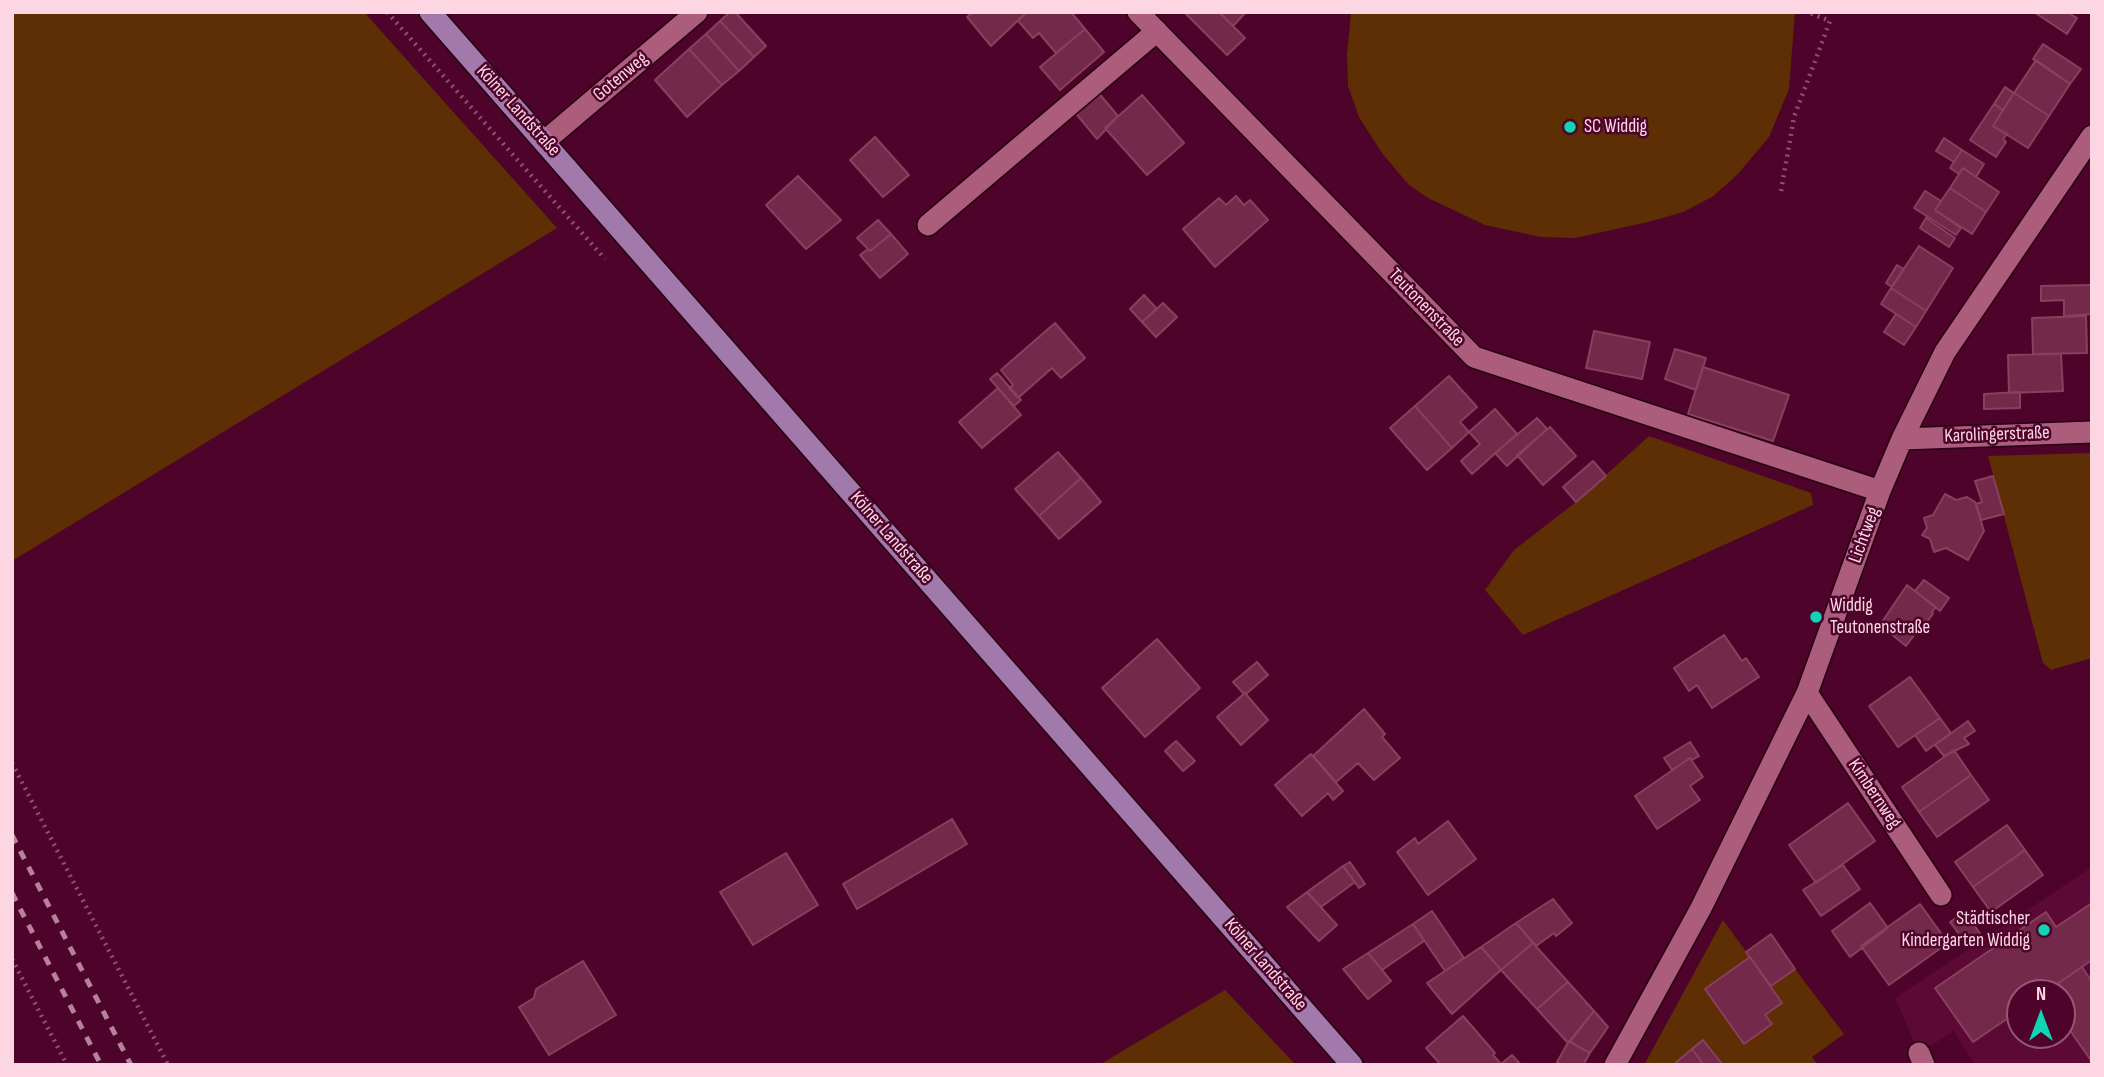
<!DOCTYPE html>
<html>
<head>
<meta charset="utf-8">
<style>
	body { margin:0 }
	#map { position:relative; width:2104px; height:1077px; overflow:hidden; background:#4e032a; font-family:"Sofia Sans Condensed",sans-serif }
	canvas { display:block }
	.frame { position:absolute; inset:0; border:14px solid #fcd7e3; pointer-events:none }
	.north { position:absolute; left:2006px; top:979px; width:70px; height:70px; box-sizing:border-box; background:#4e032a; border:2px solid #945874; border-radius:50%; rotate:0deg; font-size:19px; font-weight:700; line-height:28px; text-align:center; color:#fcd7e3 }
	.north::after { content:''; display:block; margin:auto; width:24px; height:32px; background:#10d5b4; clip-path:polygon(50% 0,100% 100%,50% 72%,0 100%) }
</style>
</head>
<body>
<div id="map">
<canvas width="2104" height="1077"></canvas>
<div class="frame"></div>
<div class="north">N</div>
</div>
<script>
const c = document.querySelector('canvas').getContext('2d');
c.lineJoin = 'round';
function paint(path, color) {
  c.fillStyle = color;
  c.fill(path, 'evenodd');
}
function toPath(rows) {
  const path = new Path2D();
  for (const r of rows) {
    path.moveTo(r[0], r[1]);
    for (let i = 2; i < r.length; i += 2) path.lineTo(r[i], r[i + 1]);
  }
  return path;
}
function stroke(path, color, width, dash) {
  c.strokeStyle = color;
  c.lineWidth = width;
  c.lineCap = dash ? 'butt' : 'round';
  c.setLineDash(dash || []);
  c.stroke(path);
}
function write(font, color, halo, rows, align = 'center') {
  c.font = font + ' "Sofia Sans Condensed",sans-serif';
  c.lineWidth = 5;
  c.setLineDash([]);
  c.textBaseline = 'middle';
  c.strokeStyle = halo;
  c.fillStyle = color;
  for (const [text, x, y, turn = 0] of rows) {
    c.save();
    c.translate(x, y);
    c.rotate((+turn || 0) * Math.PI / 180);
    c.textAlign = isNaN(turn) ? turn : align;
    if (halo) c.strokeText(text, 0, 0);
    c.fillText(text, 0, 0);
    c.restore();
  }
}
const built = toPath([
	[2092,867,2092,1065,1975,1065,1954,1031,1919,1053,1895,998],
	[2020,993,2062,993,2062,1035,2020,1035]
]);
const green = toPath([
	[12,12,364,12,557,228,12,561],
	[1351,12,1795,12,1789,89,1769,137,1737,175,1712,197,1683,212,1648,222,1575,238,1541,237,1485,225,1428,198,1408,184,1382,153,1359,117,1348,86,1347,55],
	[1649,436,1811,493,1813,505,1523,635,1485,590,1514,550,1576,502],
	[2092,453,2092,658,2051,670,2043,663,1988,456],
	[1723,920,1750,957,1705,989,1745,1044,1772,1025,1765,1015,1782,1003,1771,986,1795,969,1844,1034,1812,1057,1818,1065,1723,1065,1703,1041,1673,1065,1644,1065],
	[1225,990,1296,1065,1099,1065]
]);
const building = toPath([
	[730,12,735,12,766,46,754,57,720,21,730,12],
	[973,12,1027,12,991,46,967,17,973,12],
	[1027,12,1071,12,1085,29,1056,53,1039,33,1033,38,1019,22,1018,20,1027,12],
	[1184,12,1219,12,1245,38,1227,55,1184,12],
	[1219,12,1246,12,1233,26,1219,12],
	[2034,12,2067,12,2077,18,2067,34,2034,12],
	[720,21,754,57,739,71,706,34,720,21],
	[1085,29,1104,52,1060,90,1040,67,1085,29],
	[706,34,739,71,722,85,689,49,706,34],
	[2043,44,2081,69,2070,84,2033,59,2043,44],
	[689,49,722,85,687,117,655,80,689,49],
	[2036,60,2070,84,2049,116,2014,93,2036,60],
	[2005,87,2014,93,2003,110,1994,104,2005,87],
	[1096,90,1118,116,1097,139,1073,110,1096,90],
	[2014,93,2049,116,2028,148,1993,126,2014,93],
	[1142,95,1184,143,1147,175,1105,128,1142,95],
	[1994,104,2003,110,1993,126,2007,134,2003,139,2006,142,1996,157,1970,140,1994,104],
	[875,137,909,175,883,197,850,160,875,137],
	[1944,138,1962,150,1954,162,1936,151,1944,138],
	[1962,150,1984,164,1976,177,1963,168,1959,174,1950,168,1962,150],
	[1963,168,1999,192,1986,212,1950,188,1963,168],
	[798,176,841,220,806,249,766,205,798,176],
	[1950,188,1986,212,1972,234,1935,210,1950,188],
	[1925,191,1941,201,1935,210,1961,228,1956,235,1914,208,1925,191],
	[1236,196,1244,205,1250,200,1268,220,1215,267,1183,229,1219,198,1226,205,1236,196],
	[1926,218,1955,238,1949,247,1920,228,1926,218],
	[878,220,891,234,870,251,857,238,878,220],
	[891,234,908,254,880,278,860,255,868,249,870,251,891,234],
	[1919,246,1953,268,1926,311,1891,288,1919,246],
	[1897,265,1904,269,1892,287,1886,283,1897,265],
	[2092,285,2092,314,2064,316,2064,300,2041,301,2041,286,2092,285],
	[1891,288,1926,311,1916,327,1881,304,1891,288],
	[1144,295,1157,309,1142,322,1130,309,1144,295],
	[1163,303,1177,317,1156,337,1142,322,1163,303],
	[1896,314,1916,327,1904,345,1884,332,1896,314],
	[2086,316,2087,353,2033,354,2032,318,2086,316],
	[1055,323,1085,358,1061,378,1052,368,1018,398,1009,388,1013,385,1001,370,1055,323],
	[1594,331,1650,342,1642,379,1586,368,1594,331],
	[1675,349,1706,358,1696,390,1665,379,1675,349],
	[2061,354,2063,391,2009,393,2008,355,2061,354],
	[1703,367,1789,395,1773,441,1688,414,1703,367],
	[997,373,1021,400,1014,406,990,379,997,373],
	[1449,376,1477,407,1460,422,1469,432,1452,448,1415,406,1449,376],
	[998,388,1021,415,982,448,959,422,998,388],
	[2020,392,2020,408,1984,409,1984,394,2020,392],
	[1415,406,1452,448,1427,470,1390,428,1415,406],
	[1495,409,1517,434,1472,474,1461,461,1480,444,1469,432,1495,409],
	[1537,418,1547,429,1507,466,1495,453,1537,418],
	[1550,427,1576,456,1543,485,1517,455,1550,427],
	[1058,452,1081,478,1039,516,1015,489,1058,452],
	[1593,461,1606,476,1576,502,1563,487,1593,461],
	[1993,476,2004,514,1981,520,1976,504,1982,502,1975,481,1993,476],
	[1081,478,1101,502,1059,539,1039,516,1081,478],
	[1945,494,1956,500,1967,497,1975,502,1984,531,1968,560,1946,548,1934,552,1930,539,1922,535,1927,528,1924,518,1933,515,1945,494],
	[1924,580,1949,598,1940,611,1915,591,1924,580],
	[1907,585,1936,607,1932,612,1933,614,1920,631,1918,630,1906,646,1880,625,1907,585],
	[1724,635,1742,661,1746,658,1759,677,1712,708,1697,685,1689,691,1674,668,1724,635],
	[1157,639,1200,688,1145,737,1102,688,1157,639],
	[1257,662,1268,675,1246,694,1244,694,1233,682,1257,662],
	[1910,677,1940,718,1898,747,1869,706,1910,677],
	[1245,693,1268,720,1241,745,1217,717,1245,693],
	[1364,709,1385,734,1382,737,1400,758,1374,780,1358,763,1336,782,1313,756,1364,709],
	[1940,718,1951,733,1926,751,1915,735,1940,718],
	[1968,721,1975,731,1964,738,1969,744,1944,756,1935,745,1968,721],
	[1176,741,1195,761,1183,771,1165,751,1176,741],
	[1690,742,1699,756,1692,760,1690,758,1672,770,1664,758,1690,742],
	[1954,750,1971,775,1919,812,1902,787,1954,750],
	[1311,754,1343,791,1333,800,1328,793,1302,816,1275,785,1311,754],
	[1690,758,1703,777,1690,786,1700,800,1657,829,1635,796,1690,758],
	[1971,775,1989,800,1937,837,1919,812,1971,775],
	[1848,803,1875,841,1816,883,1789,845,1848,803],
	[952,819,967,844,857,909,843,884,952,819],
	[1448,821,1476,859,1428,895,1397,852,1415,838,1418,844,1448,821],
	[2007,825,2025,850,1973,887,1955,862,2007,825],
	[2025,850,2043,875,1991,912,1973,887,2025,850],
	[786,853,818,905,753,945,720,892,786,853],
	[1350,862,1365,884,1359,888,1343,866,1350,862],
	[1843,865,1860,889,1821,916,1803,890,1843,865],
	[1343,866,1355,882,1321,907,1307,892,1343,866],
	[1307,892,1337,925,1319,941,1287,907,1307,892],
	[1553,899,1572,923,1556,936,1554,933,1536,946,1516,923,1553,899],
	[1870,903,1888,928,1850,957,1832,931,1870,903],
	[2092,903,2092,960,2044,993,2020,993,2020,1010,1973,1042,1935,988,2046,912,2056,927,2092,903],
	[1920,904,1948,943,1889,985,1861,946,1920,904],
	[1432,911,1464,958,1445,971,1413,924,1432,911],
	[1965,912,1981,935,1967,945,1950,922,1965,912],
	[1516,923,1533,943,1501,970,1481,947,1516,923],
	[1413,924,1424,941,1382,970,1368,953,1413,924],
	[1771,934,1795,969,1771,986,1746,952,1771,934],
	[1533,943,1568,982,1537,1009,1501,970,1533,943],
	[1481,947,1501,970,1452,1014,1427,983,1481,947],
	[1368,953,1391,981,1368,999,1343,969,1368,953],
	[1750,957,1782,1003,1765,1015,1772,1024,1744,1044,1705,989,1750,957],
	[583,961,616,1015,549,1055,519,1007,534,998,536,989,583,961],
	[2082,967,2092,982,2092,1062,2062,1019,2062,993,2044,993,2082,967],
	[1568,982,1594,1011,1568,1043,1537,1009,1568,982],
	[1594,1011,1608,1027,1590,1053,1570,1042,1594,1011],
	[1463,1016,1495,1053,1493,1055,1501,1064,1512,1055,1521,1065,1441,1065,1426,1048,1463,1016],
	[1703,1040,1723,1065,1704,1065,1692,1049,1703,1040],
	[1569,1041,1590,1053,1583,1065,1562,1065,1557,1062,1569,1041],
	[1692,1049,1704,1065,1673,1065,1692,1049]
]);
const path = toPath([
	[387,12,605,259],
	[1781,191,1794,117,1830,21,1807,12],
	[12,763,168,1065],
	[12,959,67,1065]
]);
const minor = toPath([
	[1138,12,1474,357,1880,491],
	[545,141,697,12],
	[928,225,1157,31],
	[1902,439,2092,432],
	[1807,693,1941,895],
	[1919,1053,1924,1065],
	[1615,1065,1701,908,1807,693,1880,491,1902,439,1945,352,2092,136]
]);
const major = toPath([
	[430,12,1352,1065]
]);
const rail = toPath([
	[12,835,131,1065],
	[12,893,101,1065]
]);
const markers = [
	[1570,127,7,"#10d5b4"],
	[1816,617,7,"#10d5b4"],
	[2044,930,7,"#10d5b4"]
];
const streetNames = [
	["Gotenweg",621,77,-40],
	["Kölner Landstraße",518,111,48],
	["Teutonenstraße",1426,308,46],
	["Karolingerstraße",1997,435,-2],
	["Lichtweg",1865,535,-70],
	["Kölner Landstraße",891,538,49],
	["Kimbernweg",1874,794,56],
	["Kölner Landstraße",1265,965,49]
];
const poiNames = [
	["SC Widdig",1584,127],
	["Widdig",1830,606],
	["Teutonenstraße",1830,628],
	["Städtischer",2030,919,"right"],
	["Kindergarten Widdig",2030,941,"right"]
];
paint(built, '#5c0935');
paint(green, '#5e2f04');
paint(building, '#732949');
stroke(building, '#8b3f5e', 2);
stroke(minor, '#260212', 24);
stroke(major, '#260212', 24);
stroke(path, '#8e516e', 4.5, [2, 5]);
stroke(minor, '#ac5d7c', 21);
stroke(major, '#a279ab', 21);
stroke(rail, '#b78299', 5, [9, 9]);
for (const [x, y, r, color] of markers) {
  const dot = new Path2D();
  dot.arc(x, y, r, 0, 2 * Math.PI);
  c.fillStyle = color;
  c.fill(dot);
  stroke(dot, '#4e032a', 2.5);
}
write('19px', '#fcd7e3', '#4e032a', streetNames);
write('19px', '#fcd7e3', '#4e032a', poiNames, 'left');
</script>
</body>
</html>
